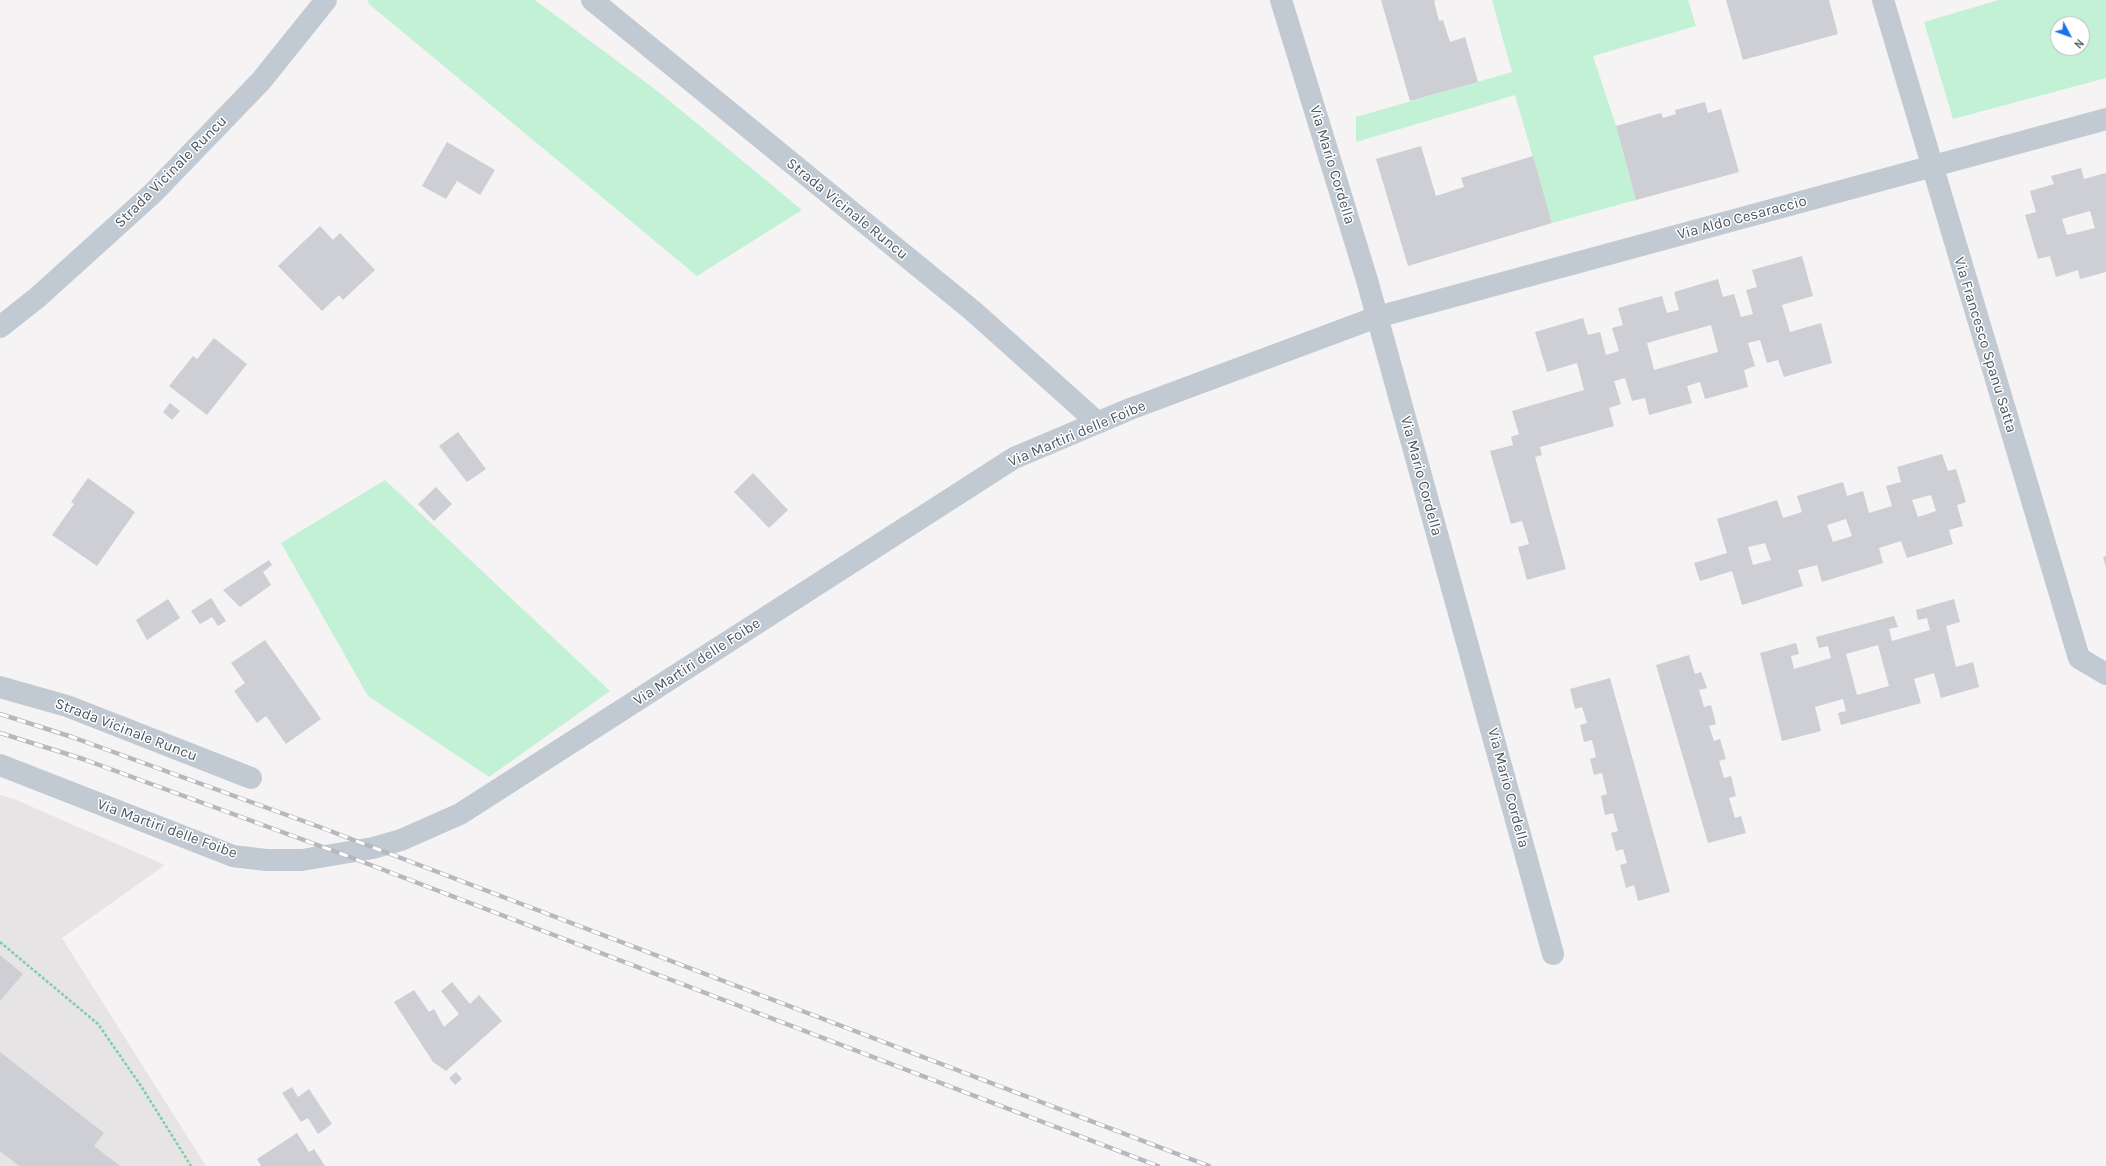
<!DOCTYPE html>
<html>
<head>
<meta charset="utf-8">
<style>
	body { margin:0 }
	#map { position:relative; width:2106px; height:1166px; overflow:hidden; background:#f5f3f3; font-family:Karla,sans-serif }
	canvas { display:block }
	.north { position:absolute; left:2050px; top:16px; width:40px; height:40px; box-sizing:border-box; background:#fff; border:1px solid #b7bbc0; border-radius:50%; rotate:131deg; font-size:11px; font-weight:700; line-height:16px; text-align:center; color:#4a5661 }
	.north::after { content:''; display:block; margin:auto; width:14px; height:18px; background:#1a73e8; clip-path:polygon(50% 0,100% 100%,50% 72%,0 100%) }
</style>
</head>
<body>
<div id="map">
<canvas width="2106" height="1166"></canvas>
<div class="north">N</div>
</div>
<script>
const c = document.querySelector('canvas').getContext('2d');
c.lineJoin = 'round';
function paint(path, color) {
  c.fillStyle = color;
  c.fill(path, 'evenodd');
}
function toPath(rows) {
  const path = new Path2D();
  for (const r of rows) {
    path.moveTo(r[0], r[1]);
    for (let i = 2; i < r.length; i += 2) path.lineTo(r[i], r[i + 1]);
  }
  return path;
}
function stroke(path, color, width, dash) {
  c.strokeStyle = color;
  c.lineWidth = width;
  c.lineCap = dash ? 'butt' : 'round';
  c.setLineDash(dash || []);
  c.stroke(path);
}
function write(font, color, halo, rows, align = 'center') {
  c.font = font + ' Karla,sans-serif';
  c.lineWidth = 3;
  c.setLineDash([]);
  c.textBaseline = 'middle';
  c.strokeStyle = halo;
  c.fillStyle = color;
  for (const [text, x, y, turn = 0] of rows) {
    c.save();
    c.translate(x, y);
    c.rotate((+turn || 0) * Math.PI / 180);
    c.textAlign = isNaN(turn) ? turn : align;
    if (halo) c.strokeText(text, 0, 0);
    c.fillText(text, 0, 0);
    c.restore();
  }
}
const education = toPath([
	[0,795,14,799,165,865,62,938,206,1166,0,1166]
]);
const green = toPath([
	[368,0,535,0,660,93,802,210,697,276,369,4],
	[1492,0,1688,0,1696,26,1593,56,1616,126,1636,200,1552,223,1515,95,1356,142,1356,117,1512,72],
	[1999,0,2106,0,2106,78,1953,119,1924,22],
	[2058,24,2082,24,2082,48,2058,48],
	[385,480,610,691,489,777,368,696,281,543]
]);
const building = toPath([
	[1381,0,1436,0,1434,1,1439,21,1443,20,1450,42,1465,37,1478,82,1410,101],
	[1726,0,1829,0,1838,34,1743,60],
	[1705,102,1708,113,1721,109,1739,172,1636,200,1616,126,1661,113,1663,118,1676,114,1675,110],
	[447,142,495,170,480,195,457,181,446,199,422,186],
	[1421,146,1436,196,1464,187,1461,178,1533,156,1552,223,1408,266,1376,159],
	[2081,168,2084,179,2106,173,2106,272,2080,279,2078,270,2056,277,2050,256,2038,259,2025,215,2036,212,2030,191,2054,184,2051,176],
	[2090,211,2095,228,2067,235,2062,219],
	[320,226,333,240,340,233,375,270,343,300,339,295,322,311,278,266],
	[1802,256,1813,296,1782,305,1790,332,1821,323,1832,363,1784,377,1778,360,1767,363,1760,340,1748,343,1755,366,1744,370,1748,387,1705,399,1700,382,1687,386,1692,403,1649,415,1645,398,1632,401,1625,378,1614,381,1621,404,1609,408,1614,426,1540,447,1542,455,1535,457,1566,569,1527,580,1518,547,1529,544,1522,521,1511,524,1490,451,1513,445,1511,437,1519,434,1512,411,1584,390,1577,363,1547,372,1535,332,1583,318,1588,335,1600,332,1606,355,1619,351,1612,328,1623,325,1618,308,1662,296,1667,313,1679,310,1674,292,1718,279,1723,297,1734,294,1741,317,1753,314,1746,290,1757,287,1752,270],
	[1711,325,1718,352,1654,370,1647,343],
	[214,338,247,364,207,415,169,386,193,356,197,359],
	[170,403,180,411,172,420,163,412],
	[458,432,486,469,467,482,439,446],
	[1942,454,1948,471,1956,469,1966,502,1957,505,1963,526,1949,530,1953,544,1907,558,1901,541,1879,548,1883,563,1822,582,1817,565,1798,570,1803,586,1742,605,1732,571,1700,581,1694,563,1727,553,1717,519,1777,500,1783,518,1802,512,1797,496,1843,482,1847,496,1863,491,1869,513,1892,506,1886,486,1901,482,1897,467],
	[1931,495,1936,511,1918,517,1912,500],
	[1846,519,1852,536,1833,542,1827,525],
	[1765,543,1771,560,1753,565,1748,547],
	[753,473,788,510,769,528,734,492],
	[88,478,135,512,97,566,52,535,74,504,71,502],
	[436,487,452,504,434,521,418,504],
	[2106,556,2106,567,2103,557],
	[269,560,272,565,263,572,271,585,240,607,223,590],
	[211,598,226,621,218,626,212,617,200,624,191,611],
	[168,599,180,618,147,640,136,620],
	[1954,599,1960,622,1946,626,1956,667,1973,662,1979,687,1941,698,1934,673,1914,679,1921,703,1841,725,1838,713,1846,711,1843,699,1815,707,1821,731,1782,741,1760,653,1796,643,1799,654,1791,656,1794,669,1831,658,1828,646,1819,648,1816,637,1894,616,1898,627,1889,629,1892,641,1930,630,1927,618,1918,620,1916,610],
	[1878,645,1889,686,1857,695,1846,654],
	[265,640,321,719,286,744,266,716,257,723,234,691,245,683,231,663],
	[1689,655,1695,674,1701,672,1707,688,1699,690,1704,707,1711,705,1716,724,1709,726,1714,741,1720,739,1726,759,1719,761,1724,778,1731,776,1736,796,1729,798,1735,818,1741,816,1746,833,1708,843,1656,665],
	[1610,678,1670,892,1638,901,1634,885,1626,888,1620,865,1627,863,1623,849,1616,851,1611,833,1618,831,1613,813,1605,815,1601,796,1607,794,1602,773,1594,775,1590,759,1596,757,1592,740,1584,742,1580,725,1587,723,1582,707,1575,709,1570,689],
	[0,955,23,974,0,1001],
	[452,982,470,1004,479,995,502,1021,446,1071,433,1062,394,1002,414,990,429,1012,434,1009,444,1027,459,1014,441,991],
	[0,1052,104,1133,94,1146,120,1166,19,1166,0,1151],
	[456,1072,462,1079,455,1085,449,1078],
	[292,1087,298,1097,309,1089,332,1124,318,1134,308,1118,301,1122,282,1093],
	[297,1133,309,1152,314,1149,325,1166,261,1166,257,1159]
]);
const path = toPath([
	[0,942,98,1024,141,1086,191,1166]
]);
const minor = toPath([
	[592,0,973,311,1098,423],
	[1281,0,1367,280,1553,954],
	[1883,0,2079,658,2106,674],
	[0,327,38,297,153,193,261,81,326,0],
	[0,687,67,706,251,778],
	[0,765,233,856,266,860,302,860,373,848,401,840,460,814,1014,458,1130,409,1377,317,2106,119]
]);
const rail = toPath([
	[0,714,72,737,317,826,1209,1166],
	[0,733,83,759,342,854,1158,1166]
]);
const streetNames = [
	["Via Mario Cordella",1332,165,73],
	["Strada Vicinale Runcu",171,172,-45],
	["Strada Vicinale Runcu",847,209,39],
	["Via Aldo Cesaraccio",1742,218,-15],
	["Via Francesco Spanu Satta",1985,345,73],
	["Via Martiri delle Foibe",1077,434,-23],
	["Via Mario Cordella",1421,476,75],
	["Via Martiri delle Foibe",697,662,-33],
	["Strada Vicinale Runcu",126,730,21],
	["Via Mario Cordella",1508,788,75],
	["Via Martiri delle Foibe",167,829,20]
];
paint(education, '#e6e4e5');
paint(green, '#c3f1d5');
paint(building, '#cdcfd5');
stroke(path, '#7ad0a6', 2.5, [3, 2]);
stroke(minor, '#c1cad2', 22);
stroke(rail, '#b5b8bd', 4.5);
stroke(rail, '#fff', 3, [9]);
write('15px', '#4a5661', '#fff', streetNames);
</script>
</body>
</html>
